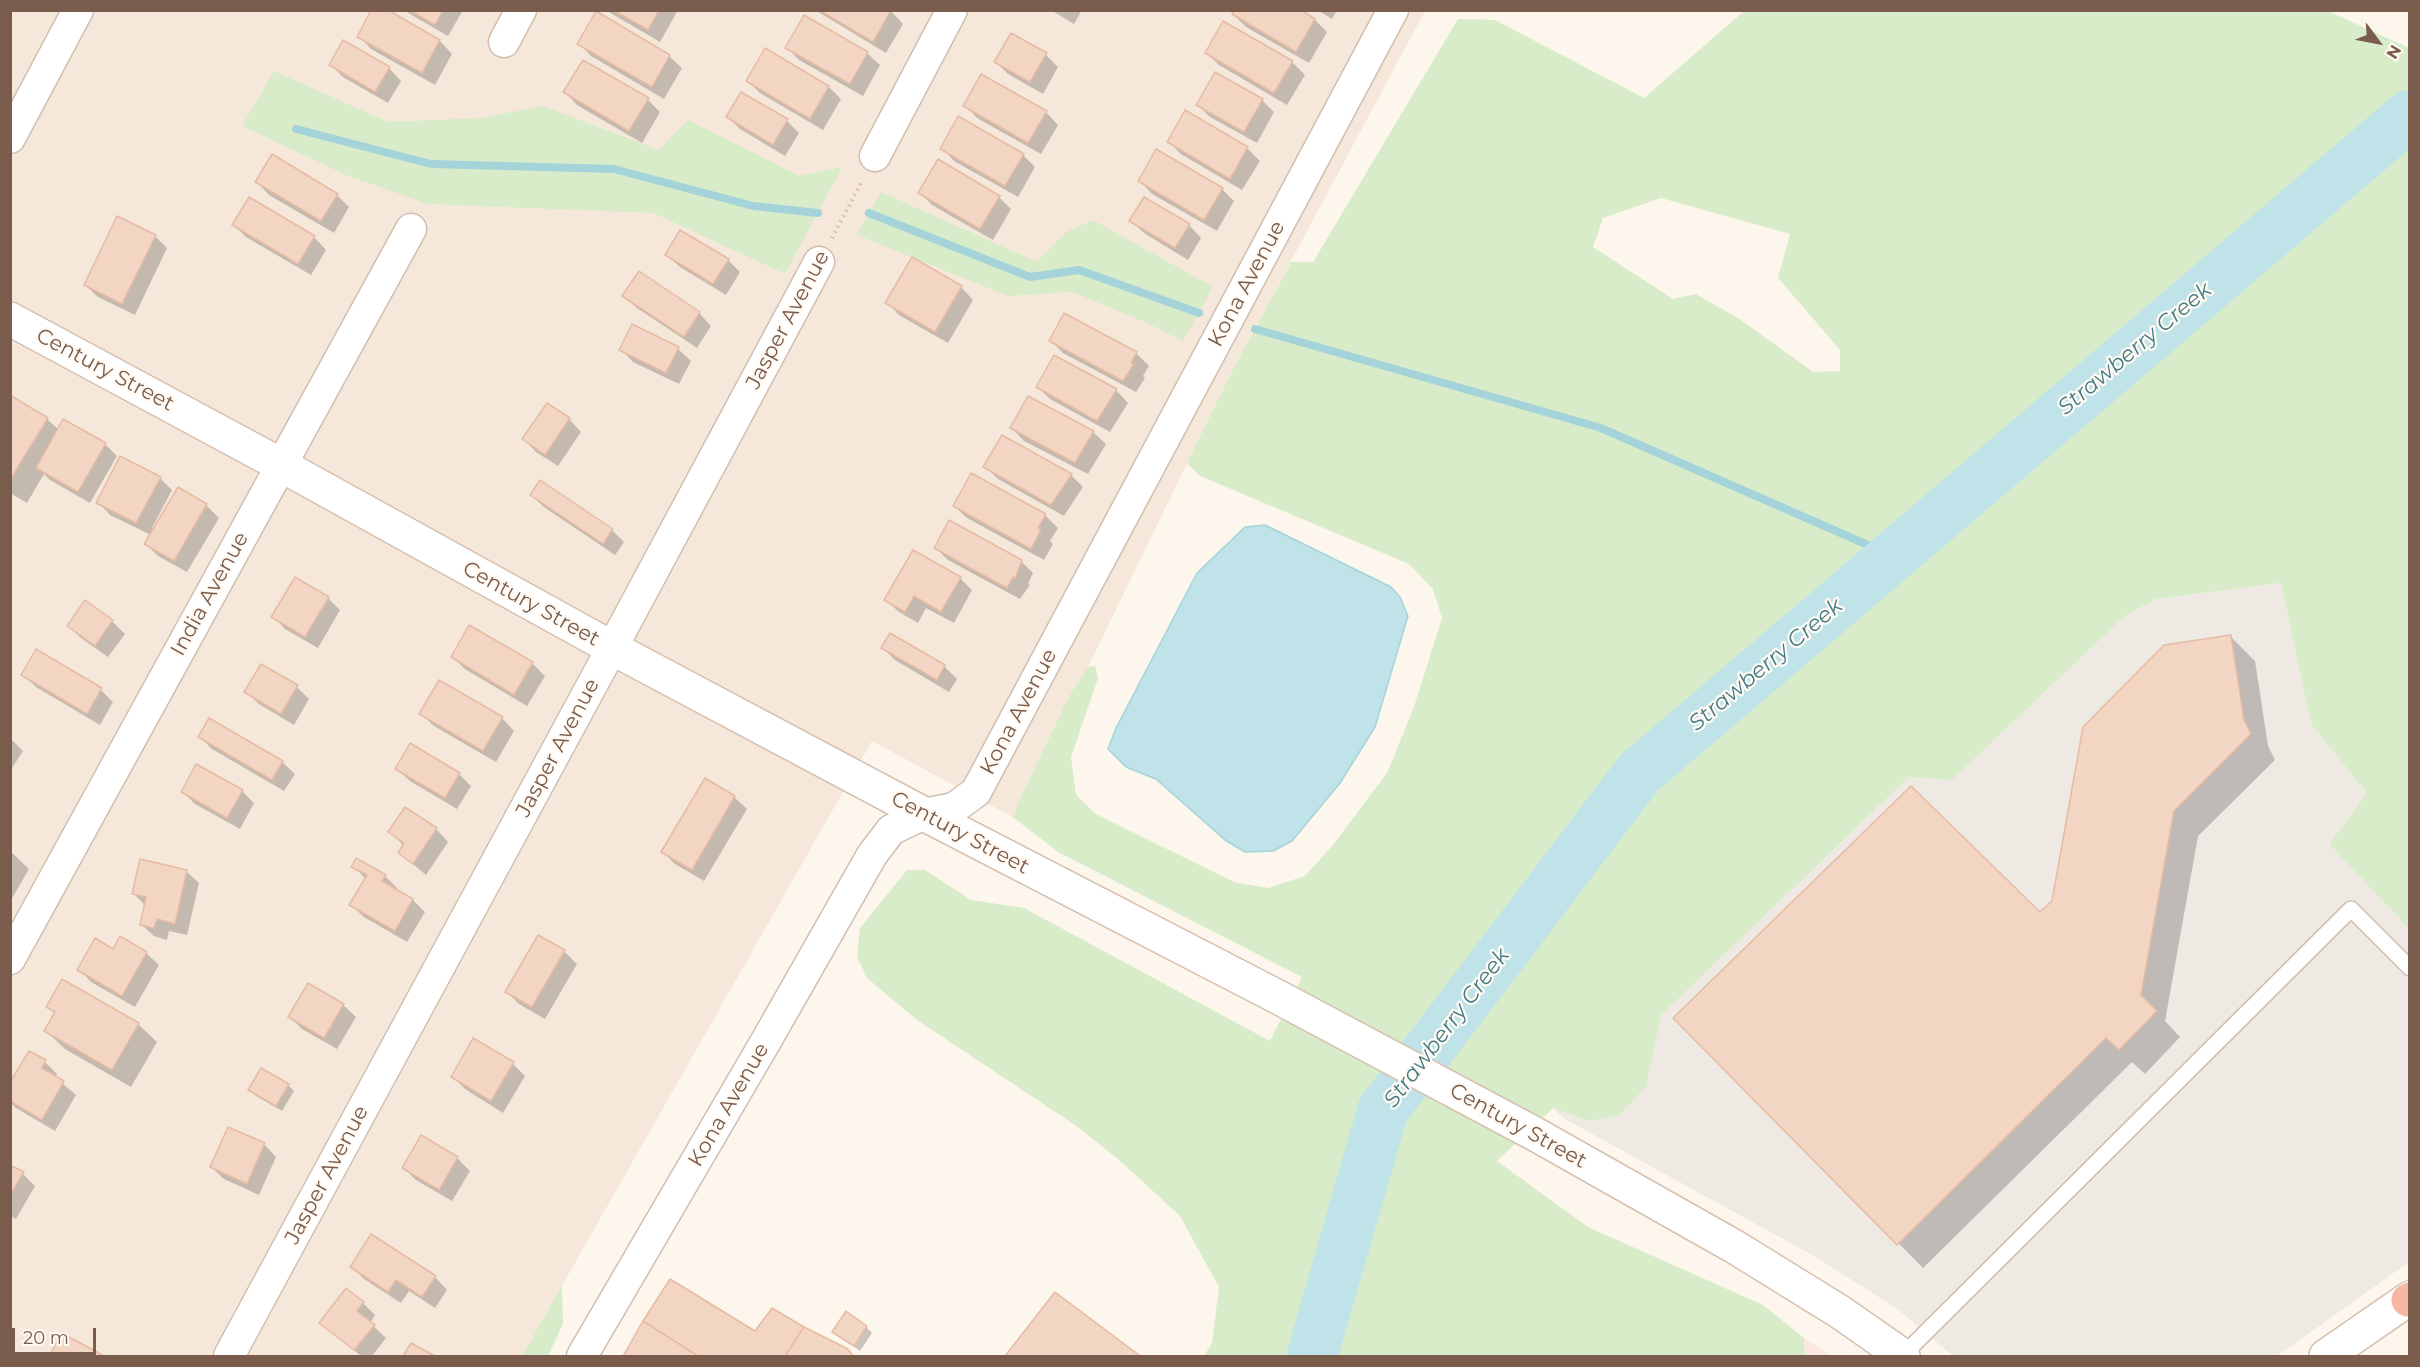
<!DOCTYPE html>
<html>
<head>
<meta charset="utf-8">
<style>
	body { margin:0 }
	#map { position:relative; width:2420px; height:1367px; overflow:hidden; background:#fdf6ec; font-family:Montserrat,sans-serif }
	canvas { display:block }
	.frame { position:absolute; inset:0; border:12px solid #7a5c4d; pointer-events:none }
	.north { position:absolute; left:2348px; top:12px; width:60px; height:60px; -webkit-text-stroke:4px #fffaf3; paint-order:stroke; rotate:122deg; font-size:16px; font-weight:700; line-height:24px; text-align:center; color:#7a5c4d }
	.north::after { content:''; display:block; margin:auto; width:21px; height:27px; background:#7a5c4d; clip-path:polygon(50% 0,100% 100%,50% 72%,0 100%) }
	.scale { position:absolute; left:12px; top:1328px; width:84px; height:27px; box-sizing:border-box; border:3px solid #7a5c4d; border-top:0; padding-left:8px; font-size:18px; line-height:21px; white-space:nowrap; color:#7a5c4d; -webkit-text-stroke:4px #fffaf3; paint-order:stroke }
</style>
</head>
<body>
<div id="map">
<canvas width="2420" height="1367"></canvas>
<div class="frame"></div>
<div class="north">N</div>
<div class="scale">20 m</div>
</div>
<script>
const c = document.querySelector('canvas').getContext('2d');
c.lineJoin = 'round';
function paint(path, color) {
  c.fillStyle = color;
  c.fill(path, 'evenodd');
}
function toPath(rows) {
  const path = new Path2D();
  for (const r of rows) {
    path.moveTo(r[0], r[1]);
    for (let i = 2; i < r.length; i += 2) path.lineTo(r[i], r[i + 1]);
  }
  return path;
}
function stroke(path, color, width, dash) {
  c.strokeStyle = color;
  c.lineWidth = width;
  c.lineCap = dash ? 'butt' : 'round';
  c.setLineDash(dash || []);
  c.stroke(path);
}
function write(font, color, halo, rows, align = 'center') {
  c.font = font + ' Montserrat,sans-serif';
  c.lineWidth = 4.5;
  c.setLineDash([]);
  c.textBaseline = 'middle';
  c.strokeStyle = halo;
  c.fillStyle = color;
  for (const [text, x, y, turn = 0] of rows) {
    c.save();
    c.translate(x, y);
    c.rotate((+turn || 0) * Math.PI / 180);
    c.textAlign = isNaN(turn) ? turn : align;
    if (halo) c.strokeText(text, 0, 0);
    c.fillText(text, 0, 0);
    c.restore();
  }
}
const residential = toPath([
	[10,11,1425,11,1231,373,1088,667,1069,696,1017,805,1014,818,872,741,522,1356,11,1356]
]);
const commercial = toPath([
	[1804,1338,1832,1356,1805,1356]
]);
const industrial = toPath([
	[2281,583,2311,724,2367,793,2329,844,2409,929,2409,1262,2277,1356,1953,1356,1896,1308,1814,1256,1563,1118,1553,1108,1589,1121,1646,1086,1660,1015,1910,776,1952,780,2125,616,2156,599]
]);
const green = toPath([
	[1744,11,2328,11,2409,48,2409,929,2329,844,2367,793,2311,724,2281,583,2156,599,2125,616,1952,780,1909,777,1661,1015,1646,1086,1620,1115,1589,1121,1553,1108,1497,1161,1588,1227,1763,1305,1804,1338,1805,1356,1204,1356,1212,1343,1219,1287,1180,1216,1118,1159,1075,1125,917,1020,867,978,857,957,860,928,907,870,925,870,971,900,1024,908,1270,1041,1302,977,1058,852,1014,818,1017,805,1069,696,1088,667,1095,666,1098,678,1071,757,1076,795,1096,814,1234,882,1268,888,1305,876,1333,845,1387,773,1414,707,1442,618,1433,589,1409,564,1200,476,1187,463,1231,373,1291,262,1313,262,1458,19,1495,20,1644,98],
	[1661,198,1790,234,1778,278,1840,350,1840,371,1813,372,1741,320,1696,294,1673,299,1593,247,1603,218],
	[274,71,388,122,481,118,543,106,659,150,688,120,799,176,842,167,785,274,653,213,428,204,346,175,242,126],
	[881,192,1037,262,1066,232,1093,220,1213,287,1183,341,1147,323,1072,292,1008,296,857,235],
	[562,1285,563,1324,548,1356,522,1356]
]);
const water = toPath([
	[1265,525,1391,587,1400,597,1408,616,1375,727,1340,783,1292,841,1273,851,1245,852,1225,840,1156,779,1126,767,1108,749,1116,728,1197,573,1245,527,1265,525]
]);
const shadow = toPath([
	[385,10,440,41,452,54,435,85,371,49,359,36],
	[403,10,463,10,448,36],
	[678,10,660,42,607,11],
	[815,10,890,10,903,24,886,53],
	[1051,10,1082,10,1074,24],
	[1298,10,1315,20,1327,32,1309,63,1246,27,1233,14],
	[1317,10,1337,10,1332,19],
	[596,13,669,56,682,68,664,99,591,56,579,43],
	[804,17,867,53,880,65,863,96,799,60,787,47],
	[1224,23,1292,62,1305,75,1287,105,1219,65,1207,53],
	[765,50,829,87,841,99,823,130,760,93,747,80],
	[1046,55,1058,67,1043,94,1008,74,996,62],
	[331,65,389,68,401,81,388,103,343,77],
	[565,92,648,100,660,112,642,143,577,105],
	[1262,100,1274,112,1257,143,1210,117,1198,105],
	[965,105,1046,112,1058,125,1041,154,977,118],
	[1186,112,1247,148,1260,161,1242,190,1181,154,1169,142],
	[728,117,787,121,799,133,785,156,740,129],
	[942,148,1023,155,1035,167,1018,197,954,161],
	[1140,181,1222,189,1234,201,1217,231,1152,194],
	[257,182,337,195,349,207,334,233,269,195],
	[920,192,999,197,1011,209,993,240,932,205],
	[1131,221,1189,225,1201,238,1188,260,1144,233],
	[234,225,314,237,326,250,311,275,246,237],
	[155,236,167,248,135,315,98,297,85,285],
	[667,255,728,260,740,272,726,295,680,267],
	[639,273,699,313,711,326,697,348,637,308,624,296],
	[961,287,973,300,948,343,899,315,887,302],
	[1064,315,1136,353,1149,366,1143,376,1145,378,1136,392,1063,353,1051,341],
	[632,326,678,349,691,361,679,384,633,362,621,349],
	[1038,387,1116,390,1128,403,1110,432,1050,399],
	[10,397,47,419,59,430,105,444,117,456,90,503,50,480,44,474,27,503,10,493],
	[569,419,581,432,558,466,536,452,524,439],
	[1012,428,1093,432,1106,444,1088,474,1024,441],
	[985,467,1071,475,1083,487,1064,516,998,479],
	[160,478,172,490,152,528,155,529,178,489,206,505,219,518,187,572,158,556,146,544,151,535,110,515,98,502],
	[531,495,612,530,624,542,615,555,544,507],
	[954,506,1045,515,1058,528,1050,541,1053,544,1044,560,967,518],
	[936,548,1021,561,1033,573,1028,584,1030,585,1020,599,948,560],
	[960,578,972,590,954,623,926,608,918,623,899,612,886,600],
	[328,598,340,610,318,648,285,629,273,616],
	[85,602,112,621,125,634,108,657,81,638,69,626],
	[470,627,532,663,545,676,527,706,465,669,453,657],
	[2230,636,2255,661,2268,746,2275,760,2198,836,2165,1021,2180,1037,2145,1074,2132,1062,1923,1268,1675,1018,2040,915,2053,902],
	[883,648,944,666,957,679,949,692,895,660],
	[37,651,101,690,113,702,100,725,36,687,23,675],
	[297,687,309,699,294,725,259,704,246,692],
	[421,714,502,718,514,731,496,762,434,726],
	[200,737,282,762,295,774,284,791,212,749],
	[10,738,23,751,10,771],
	[397,769,459,774,471,786,457,809,410,781],
	[242,791,254,803,240,829,195,804,183,792],
	[734,797,747,809,704,881,675,864,663,852],
	[436,829,448,842,426,875,400,853,404,846,390,832],
	[10,851,29,869,11,900,10,900],
	[353,866,385,876,397,888,396,890,413,900,425,912,407,942,364,917,351,905,366,879],
	[186,871,199,883,187,935,169,931,167,940,154,936,141,924,146,906,134,894],
	[539,937,564,951,577,964,545,1019,519,1004,507,992],
	[114,951,146,953,159,965,135,1007,91,982,79,969],
	[343,1005,356,1017,337,1049,302,1029,290,1017],
	[48,1007,138,1024,157,1042,131,1087,65,1049,46,1031,56,1014],
	[45,1062,57,1074,55,1077,76,1095,55,1131,16,1108,10,1102,10,1085],
	[513,1064,525,1076,503,1113,465,1089,453,1077],
	[288,1085,294,1091,282,1111,256,1096,250,1090],
	[264,1144,276,1157,259,1195,224,1179,211,1167],
	[457,1158,470,1171,452,1201,416,1180,404,1168],
	[10,1167,23,1174,35,1186,16,1219,10,1216],
	[352,1267,435,1277,447,1290,435,1308,409,1291,401,1303,364,1279],
	[1055,1294,1139,1356,1007,1356],
	[363,1303,375,1315,370,1323,386,1338,372,1356,361,1356,321,1323],
	[644,1322,756,1333,847,1350,853,1356,624,1356],
	[866,1327,872,1333,860,1351,834,1332],
	[63,1335,101,1356,51,1356]
]);
const stream = toPath([
	[296,129,431,164,614,169,753,206,818,213],
	[869,213,1030,277,1079,270,1199,313],
	[1255,329,1601,428,1893,556]
]);
const river = toPath([
	[1312,1356,1383,1110,1639,773,2410,115]
]);
const building = toPath([
	[371,10,388,10,440,40,422,73,357,37,371,10],
	[409,10,443,10,435,25,409,10],
	[613,10,659,10,648,30,613,10],
	[819,10,891,10,873,42,819,10],
	[1234,10,1301,10,1315,19,1296,52,1232,14,1234,10],
	[596,11,670,55,652,87,577,44,596,11],
	[804,15,868,52,850,84,785,48,804,15],
	[1223,21,1293,61,1274,93,1205,53,1223,21],
	[1011,33,1047,53,1030,82,994,62,1011,33],
	[343,40,390,67,375,92,329,65,343,40],
	[765,48,829,86,810,119,746,81,765,48],
	[583,60,649,98,629,131,563,92,583,60],
	[1215,72,1263,99,1244,132,1196,105,1215,72],
	[981,74,1047,111,1028,143,963,106,981,74],
	[741,92,788,119,773,145,726,117,741,92],
	[1185,110,1248,147,1230,179,1167,142,1185,110],
	[958,116,1024,154,1005,186,940,149,958,116],
	[1156,149,1223,188,1204,220,1138,181,1156,149],
	[272,154,338,194,321,221,255,182,272,154],
	[938,159,1000,196,980,229,918,193,938,159],
	[249,197,315,236,298,264,232,225,249,197],
	[1144,197,1190,224,1175,248,1129,221,1144,197],
	[117,216,156,235,122,304,84,285,117,216],
	[680,230,729,259,713,284,665,255,680,230],
	[912,257,962,286,935,332,885,303,912,257],
	[639,271,700,312,684,337,622,296,639,271],
	[1064,313,1137,352,1131,363,1134,364,1123,381,1049,341,1064,313],
	[632,324,679,347,666,373,619,350,632,324],
	[1054,355,1117,389,1097,421,1036,387,1054,355],
	[10,395,48,418,10,480,10,395],
	[1028,396,1094,431,1075,463,1010,428,1028,396],
	[547,403,570,418,545,455,522,439,547,403],
	[63,419,106,443,78,492,36,468,63,419],
	[1002,435,1072,474,1051,505,983,467,1002,435],
	[120,456,161,477,136,523,96,503,120,456],
	[971,473,1046,514,1038,528,1041,530,1031,549,953,506,971,473],
	[540,480,613,529,603,544,530,495,540,480],
	[178,487,207,504,174,561,144,544,178,487],
	[949,520,1022,560,1015,579,1013,577,1007,588,934,548,949,520],
	[913,550,961,577,941,612,914,596,905,612,884,600,913,550],
	[295,577,329,597,305,637,271,617,295,577],
	[85,600,113,620,95,646,67,626,85,600],
	[469,625,533,662,514,695,451,657,469,625],
	[890,633,945,665,937,680,881,648,890,633],
	[2231,635,2244,720,2251,734,2174,811,2141,995,2157,1011,2119,1050,2106,1038,1897,1245,1673,1018,1911,786,2040,912,2052,901,2083,727,2164,645,2231,635],
	[36,649,102,688,87,714,21,675,36,649],
	[261,664,298,685,281,714,244,692,261,664],
	[439,680,503,717,483,751,419,714,439,680],
	[209,718,283,761,272,780,198,737,209,718],
	[410,743,460,773,445,798,395,769,410,743],
	[196,764,243,790,227,818,181,792,196,764],
	[705,778,735,796,692,870,661,852,705,778],
	[405,807,437,828,413,864,398,853,404,843,388,832,405,807],
	[356,858,386,875,382,881,413,899,395,931,349,905,367,875,351,867,356,858],
	[140,859,187,870,175,924,157,919,154,928,140,925,146,897,132,894,140,859],
	[538,935,565,950,532,1007,505,992,538,935],
	[120,936,147,952,122,996,77,970,95,938,113,949,120,936],
	[62,979,139,1023,112,1070,44,1031,55,1012,46,1007,62,979],
	[308,983,344,1004,324,1038,288,1017,308,983],
	[473,1038,514,1062,491,1101,451,1077,473,1038],
	[29,1051,46,1060,42,1068,64,1081,42,1120,10,1101,10,1082,29,1051],
	[261,1068,289,1084,276,1106,248,1090,261,1068],
	[228,1127,265,1143,247,1184,210,1167,228,1127],
	[421,1135,458,1157,439,1190,402,1168,421,1135],
	[10,1165,24,1172,10,1195,10,1165],
	[371,1234,436,1276,422,1297,396,1280,388,1292,350,1267,371,1234],
	[670,1279,755,1331,772,1308,804,1327,785,1356,698,1356,643,1321,670,1279],
	[346,1288,364,1302,357,1311,375,1325,354,1350,319,1323,346,1288],
	[1055,1292,1139,1355,1137,1356,1005,1356,1055,1292],
	[846,1311,867,1326,854,1346,832,1332,846,1311],
	[643,1321,698,1356,623,1356,643,1321],
	[804,1327,848,1349,853,1356,785,1356,804,1327],
	[62,1333,104,1356,49,1356,62,1333],
	[411,1343,435,1356,403,1356,411,1343]
]);
const path = toPath([
	[832,238,862,181]
]);
const lane = toPath([
	[1902,1356,2351,909,2410,968]
]);
const street = toPath([
	[504,42,521,10],
	[10,138,78,10],
	[875,156,952,10],
	[10,959,411,229],
	[229,1356,612,648,819,262],
	[582,1356,766,1041,872,855,891,830,924,814,954,808,976,792,1393,10]
]);
const secondary = toPath([
	[10,319,281,465,612,648,924,814,1276,996,1535,1134,1735,1247,1840,1312,1903,1356],
	[2326,1356,2410,1298]
]);
const highway = toPath([
	[2408,1300,2410,1299]
]);
const streetNames = [
	["Kona Avenue",1247,284,-62],
	["Jasper Avenue",788,320,-62],
	["Century Street",105,370,28],
	["India Avenue",210,594,-61],
	["Century Street",531,604,29],
	["Kona Avenue",1019,712,-62],
	["Jasper Avenue",558,748,-62],
	["Century Street",960,833,28],
	["Kona Avenue",729,1105,-60],
	["Century Street",1518,1126,29],
	["Jasper Avenue",327,1175,-62]
];
const waterNames = [
	["Strawberry Creek",2135,349,-40],
	["Strawberry Creek",1766,665,-40],
	["Strawberry Creek",1447,1028,-53]
];
paint(residential, '#f5e8da');
paint(commercial, '#fde8e0');
paint(industrial, '#efe9e4');
paint(green, '#d8ecc9');
paint(water, '#bfe3e8');
stroke(water, '#a5d3da', 1.5);
paint(shadow, '#0003');
stroke(stream, '#a5d3da', 8);
stroke(river, '#bfe3e8', 51);
paint(building, '#f3d5c3');
stroke(building, '#e6bba3', 1.5);
stroke(lane, '#d1beb0', 18);
stroke(street, '#d1beb0', 33);
stroke(secondary, '#d6c0b0', 36);
stroke(highway, '#dad1cd', 36);
stroke(path, '#d9b8a5', 4, [1.5, 4.5]);
stroke(lane, '#fff', 15);
stroke(street, '#fff', 30);
stroke(secondary, '#fff', 33);
stroke(highway, '#f7b7a3', 33);
write('21px', '#7a5c4d', '#fffaf3', streetNames);
write('italic 22px', '#437c86', '#fffaf3', waterNames);
</script>
</body>
</html>
